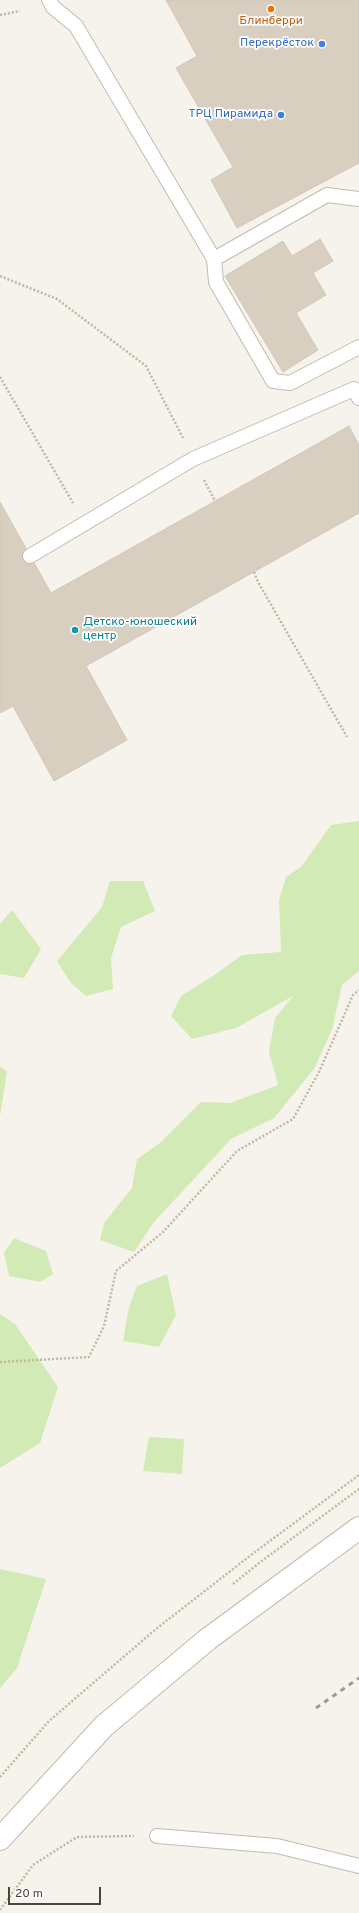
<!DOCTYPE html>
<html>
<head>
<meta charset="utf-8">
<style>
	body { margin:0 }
	#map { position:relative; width:359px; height:1913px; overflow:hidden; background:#f6f3ec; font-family:Overpass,sans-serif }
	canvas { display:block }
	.scale { position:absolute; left:8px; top:1887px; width:93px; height:18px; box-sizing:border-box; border:2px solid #4b4439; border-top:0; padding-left:5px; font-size:12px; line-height:14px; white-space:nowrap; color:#4b4439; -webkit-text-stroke:3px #fff; paint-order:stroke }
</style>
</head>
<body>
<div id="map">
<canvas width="359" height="1913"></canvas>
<div class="scale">20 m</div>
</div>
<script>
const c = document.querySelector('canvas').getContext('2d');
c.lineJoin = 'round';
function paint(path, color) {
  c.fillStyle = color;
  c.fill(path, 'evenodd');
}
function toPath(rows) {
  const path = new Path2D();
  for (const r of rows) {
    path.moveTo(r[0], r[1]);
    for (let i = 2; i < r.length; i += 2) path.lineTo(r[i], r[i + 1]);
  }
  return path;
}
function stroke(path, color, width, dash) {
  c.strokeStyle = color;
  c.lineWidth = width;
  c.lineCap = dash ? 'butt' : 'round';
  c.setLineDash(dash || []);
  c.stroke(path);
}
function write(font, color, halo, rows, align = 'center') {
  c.font = font + ' Overpass,sans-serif';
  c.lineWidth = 3.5;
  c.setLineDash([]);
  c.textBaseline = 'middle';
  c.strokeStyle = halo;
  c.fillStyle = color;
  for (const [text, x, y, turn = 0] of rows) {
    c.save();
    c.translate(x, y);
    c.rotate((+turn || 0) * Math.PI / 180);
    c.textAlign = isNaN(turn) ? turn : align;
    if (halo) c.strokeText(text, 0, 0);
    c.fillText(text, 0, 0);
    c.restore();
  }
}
const green = toPath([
	[359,821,359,971,342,985,332,1030,314,1069,274,1118,231,1139,154,1222,134,1252,100,1240,104,1223,132,1188,137,1159,160,1143,201,1102,230,1103,278,1085,269,1052,275,1018,293,996,236,1028,192,1039,171,1016,181,996,213,976,242,955,281,952,279,900,286,877,301,867,331,825],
	[110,881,143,881,155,911,121,927,111,958,113,989,86,996,70,982,57,961,102,907],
	[12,910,41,949,24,978,0,974,0,924],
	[0,1066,7,1072,0,1116],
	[14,1238,46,1251,53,1274,40,1282,9,1276,4,1253],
	[167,1274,176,1315,159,1347,123,1341,129,1307,137,1286],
	[0,1314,15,1324,58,1387,40,1443,0,1468],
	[149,1437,184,1439,182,1474,143,1471],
	[0,1569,46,1579,17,1668,0,1688]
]);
const building = toPath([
	[166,0,359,0,359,163,237,228,211,180,233,167,176,68,197,56,166,0],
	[320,239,333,261,313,273,326,295,296,313,318,350,283,372,225,276,283,241,292,256,320,239],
	[349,426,359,445,359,513,86,666,127,740,54,781,13,706,0,713,0,502,51,593,349,426]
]);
const path = toPath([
	[0,15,20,11],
	[0,276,57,299,146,366,183,438],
	[0,377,73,503],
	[204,480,215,501],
	[254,572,258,582,347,737],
	[0,1362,89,1357,104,1326,116,1271,163,1232,237,1151,293,1119,319,1072,353,995,359,990],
	[233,1584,259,1563,359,1489],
	[0,1777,49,1721,156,1629,251,1555,359,1475],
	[0,1910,33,1865,77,1837,134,1836]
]);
const lane = toPath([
	[49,0,53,7,76,26,214,259,327,195,359,199],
	[214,259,216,282,273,381,290,383,359,347],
	[30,556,193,459,354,389,359,398],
	[157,1836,277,1846,359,1866]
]);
const street = toPath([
	[0,1839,104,1726,208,1639,359,1528]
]);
const rail = toPath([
	[316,1708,359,1678]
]);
const markers = [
	[271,9,4,"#e8710a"],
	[322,44,4,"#3f7fe0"],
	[281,115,4,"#3f7fe0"],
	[75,630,4,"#0f9aa8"]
];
const foodNames = [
	["Блинберри",271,22]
];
const shopNames = [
	["Перекрёсток",314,44],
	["ТРЦ Пирамида",273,115]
];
const cultureNames = [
	["Детско-юношеский",83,623],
	["центр",83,637]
];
paint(green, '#d2eab5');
paint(building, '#d8cfc1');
stroke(building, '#d3c7b4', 1);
stroke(lane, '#c2bbae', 16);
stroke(street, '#c2bbae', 24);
stroke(path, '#c4b79f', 2.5, [2, 2]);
stroke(lane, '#fff', 14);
stroke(street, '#fff', 22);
stroke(rail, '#9a9a9a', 3, [5, 5]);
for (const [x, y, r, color] of markers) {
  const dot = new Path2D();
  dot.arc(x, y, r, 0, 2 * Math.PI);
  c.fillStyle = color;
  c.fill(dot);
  stroke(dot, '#fff', 1.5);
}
write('12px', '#c56008', '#fff', foodNames);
write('12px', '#366cbe', '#fff', shopNames, 'right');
write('12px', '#0d838f', '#fff', cultureNames, 'left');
</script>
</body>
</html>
